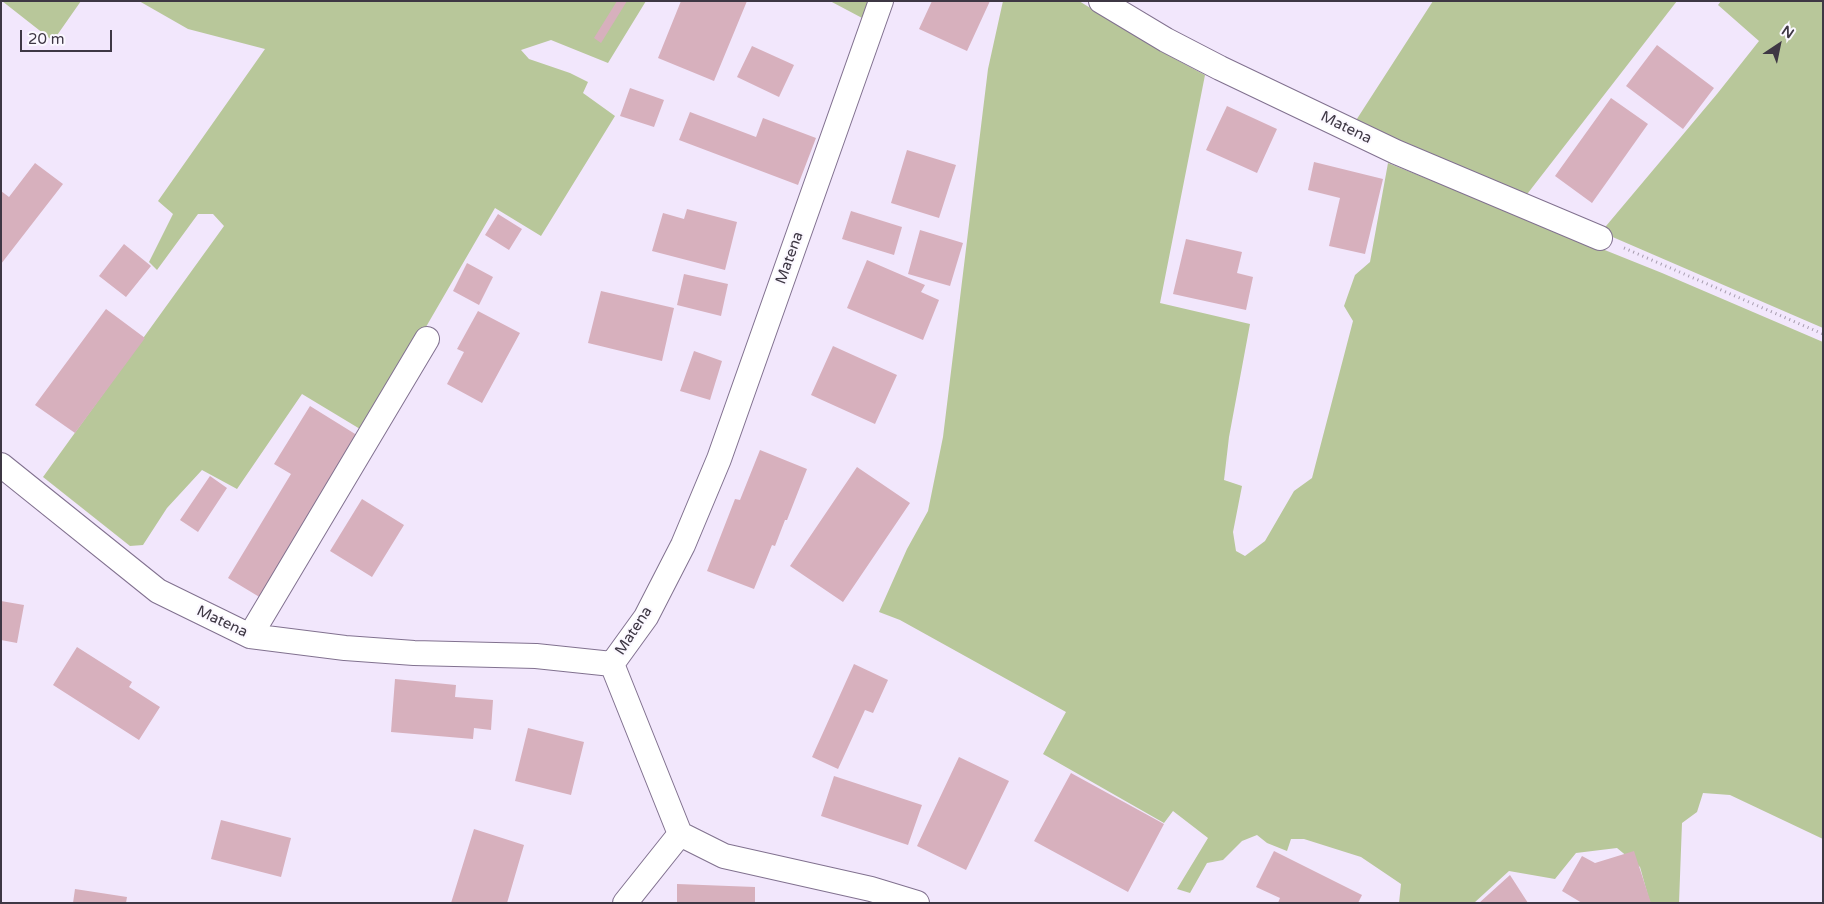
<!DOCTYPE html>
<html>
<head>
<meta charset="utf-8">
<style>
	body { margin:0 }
	#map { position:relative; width:1824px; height:904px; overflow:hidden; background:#f2e7fc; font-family:"Varela Round",sans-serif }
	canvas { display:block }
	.frame { position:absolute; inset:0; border:2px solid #3e3744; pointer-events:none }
	.north { position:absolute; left:1754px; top:20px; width:50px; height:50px; -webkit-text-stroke:4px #fbf8ff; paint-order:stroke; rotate:34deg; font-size:14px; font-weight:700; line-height:20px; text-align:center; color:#3e3744 }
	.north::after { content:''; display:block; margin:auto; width:18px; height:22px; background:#3e3744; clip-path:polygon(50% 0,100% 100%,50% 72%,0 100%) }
	.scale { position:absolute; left:20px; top:30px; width:92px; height:22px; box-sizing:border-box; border:2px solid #3e3744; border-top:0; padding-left:6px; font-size:15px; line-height:18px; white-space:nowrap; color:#3e3744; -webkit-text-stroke:4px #fbf8ff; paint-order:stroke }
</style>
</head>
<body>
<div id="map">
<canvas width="1824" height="904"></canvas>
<div class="frame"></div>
<div class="north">N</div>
<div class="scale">20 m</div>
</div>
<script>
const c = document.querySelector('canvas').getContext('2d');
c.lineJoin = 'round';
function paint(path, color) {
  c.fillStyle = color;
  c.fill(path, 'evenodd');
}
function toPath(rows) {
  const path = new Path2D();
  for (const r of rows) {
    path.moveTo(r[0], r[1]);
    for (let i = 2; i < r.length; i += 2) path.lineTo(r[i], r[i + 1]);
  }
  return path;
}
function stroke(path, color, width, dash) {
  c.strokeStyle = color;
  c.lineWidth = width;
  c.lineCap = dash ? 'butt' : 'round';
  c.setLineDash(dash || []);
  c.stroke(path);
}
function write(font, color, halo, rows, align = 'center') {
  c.font = font + ' "Varela Round",sans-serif';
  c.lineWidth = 4;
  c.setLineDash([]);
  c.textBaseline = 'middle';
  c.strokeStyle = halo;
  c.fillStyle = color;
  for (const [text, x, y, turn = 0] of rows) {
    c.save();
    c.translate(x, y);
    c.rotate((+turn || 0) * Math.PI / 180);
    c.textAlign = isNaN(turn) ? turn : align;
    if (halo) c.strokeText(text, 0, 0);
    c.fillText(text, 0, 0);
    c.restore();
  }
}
const green = toPath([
	[2,1,81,1,53,41],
	[139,1,646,1,608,63,551,40,521,50,529,59,570,73,588,82,583,93,615,116,541,236,495,208,365,432,302,394,237,489,202,470,167,508,143,545,130,546,43,477,224,226,213,214,198,214,157,270,149,262,173,214,158,201,265,49,188,29],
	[830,1,870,1,864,19],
	[1003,1,1079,1,1162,52,1205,75,1160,303,1250,324,1229,437,1224,480,1242,486,1233,532,1236,551,1245,556,1265,541,1294,491,1312,478,1353,321,1344,306,1355,275,1370,262,1388,163,1662,273,1823,342,1823,839,1730,795,1703,793,1697,812,1682,823,1679,903,1650,903,1640,867,1617,848,1576,853,1555,879,1509,871,1474,903,1399,903,1401,884,1361,857,1304,839,1291,839,1287,851,1267,843,1257,835,1242,841,1223,860,1207,863,1190,893,1177,889,1208,838,1173,811,1164,823,1043,754,1066,712,900,620,879,612,907,549,928,511,943,437,988,69],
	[1433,1,1677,1,1521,202,1353,125],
	[1721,1,1823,1,1823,328,1601,232,1717,94,1759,41,1718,5]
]);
const building = toPath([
	[617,1,627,1,601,43,594,38],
	[681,1,747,1,714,81,658,58],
	[932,1,990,1,967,51,919,29],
	[1657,45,1714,88,1683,129,1626,86],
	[752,46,794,65,779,97,737,77],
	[630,88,664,100,654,127,620,116],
	[1611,98,1648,124,1592,203,1555,176],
	[1227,106,1277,129,1257,173,1206,150],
	[690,112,756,137,763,118,816,138,798,185,679,140],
	[907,150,956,165,939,218,891,203],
	[1314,162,1383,179,1365,254,1329,246,1340,198,1308,190],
	[35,163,63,184,1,264,1,191,9,197],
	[687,209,737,222,725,270,652,251,663,213,684,219],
	[851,211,902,227,894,255,842,239],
	[498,214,522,229,509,250,485,235],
	[920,230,963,243,950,286,908,274],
	[1186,239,1242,252,1237,273,1253,277,1246,310,1173,294],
	[124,244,151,266,126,297,99,276],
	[867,260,925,285,921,292,939,300,923,340,847,308],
	[467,263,493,277,479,305,453,291],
	[684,274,728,284,721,316,677,305],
	[601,291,674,308,662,361,588,343],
	[106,309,145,338,75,433,35,405],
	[478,311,520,333,482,403,447,384,464,352,457,349],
	[833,346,897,375,875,424,811,395],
	[694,351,722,361,710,400,680,391],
	[310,406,360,437,261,598,228,578,291,474,274,464],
	[760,450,807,469,787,520,785,520,775,546,772,545,754,589,707,571,735,499,740,500],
	[857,467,910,503,843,602,790,566],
	[210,476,227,488,198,532,180,520],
	[362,499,404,525,372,577,330,551],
	[1,601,24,605,17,643,1,640],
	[77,647,132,682,129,687,160,707,139,740,53,685],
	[854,664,888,680,873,713,865,710,838,769,812,757],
	[395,679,456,685,455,697,493,700,491,730,474,728,473,739,391,732],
	[528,728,584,742,571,795,515,781],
	[959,757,1009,781,966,870,917,846],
	[1071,773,1164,824,1128,892,1034,841],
	[834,776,922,805,908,845,821,816],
	[221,820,291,838,281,877,211,859],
	[474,829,524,845,507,903,451,903],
	[1274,851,1362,895,1358,903,1278,903,1280,898,1256,887],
	[1634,851,1651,903,1582,903,1562,891,1582,856,1595,863],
	[1510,875,1528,903,1479,903],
	[677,884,755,887,755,903,677,903],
	[75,889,127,897,126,903,73,903]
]);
const path = toPath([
	[1624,248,1823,334]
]);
const minor = toPath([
	[1101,1,1166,40,1220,68,1396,152,1600,238],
	[1,465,158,591,250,636,345,648,414,653,536,656,612,664],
	[250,636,427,339],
	[612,664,646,617,683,545,719,459,881,1],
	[612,664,680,834,724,856,871,889,917,903],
	[625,903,680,834]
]);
const streetNames = [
	["Matena",1346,128,26],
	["Matena",790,258,-70],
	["Matena",222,622,25],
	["Matena",634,631,-57]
];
paint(green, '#b8c79a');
paint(building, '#d7b0bd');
stroke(minor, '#81718f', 26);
stroke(path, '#a79daf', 3, [1, 4]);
stroke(minor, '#fff', 24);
write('15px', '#3e3744', '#fbf8ff', streetNames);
</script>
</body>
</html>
